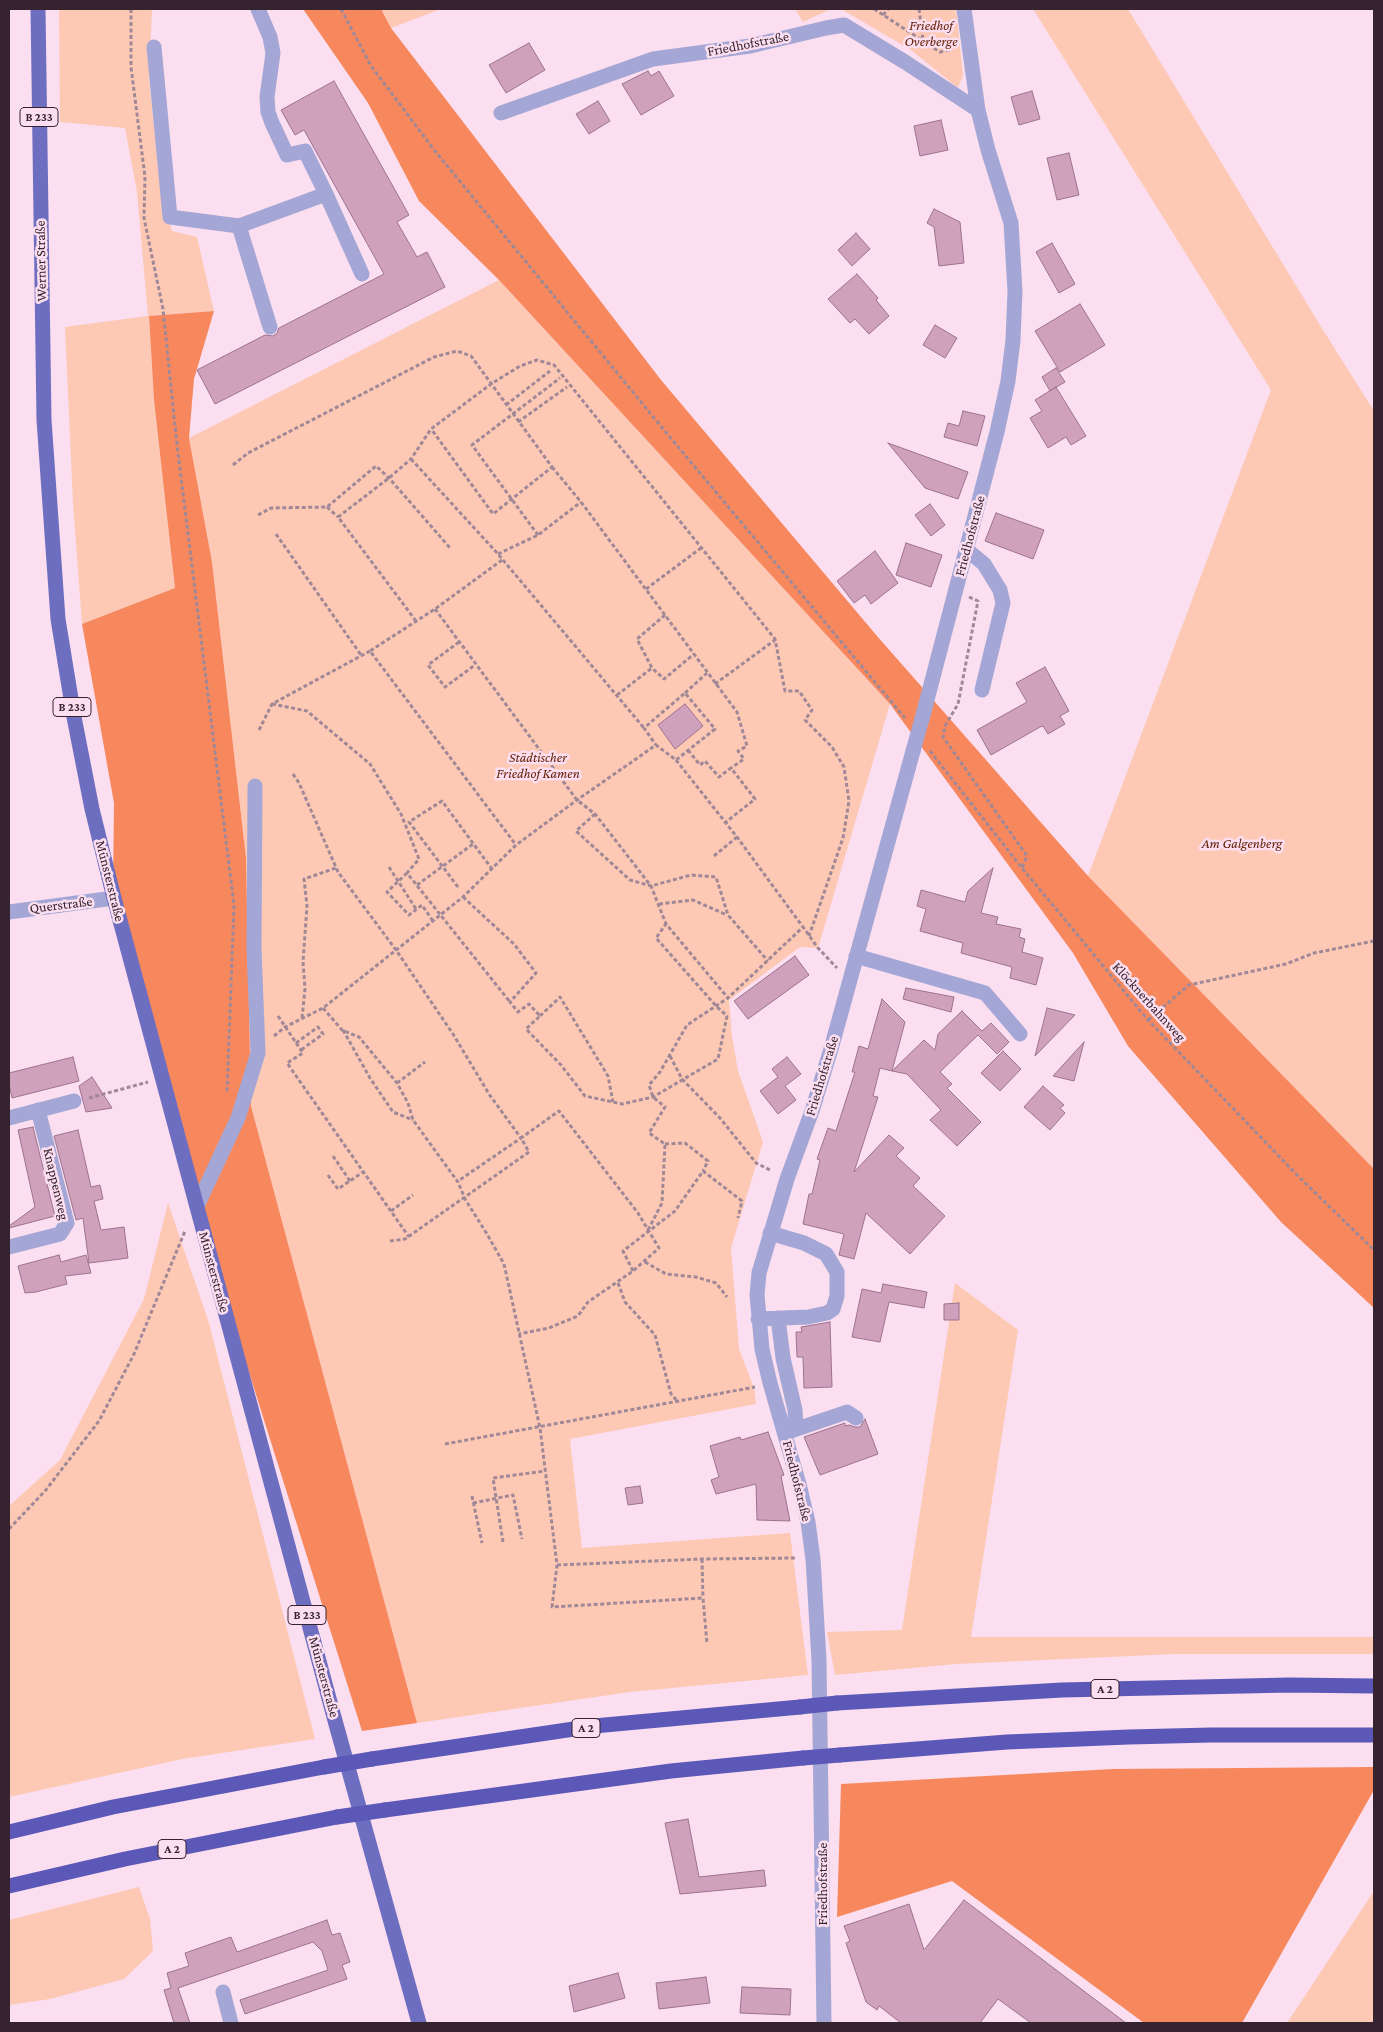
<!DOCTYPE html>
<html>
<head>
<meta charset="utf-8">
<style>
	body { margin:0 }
	#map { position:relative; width:1383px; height:2032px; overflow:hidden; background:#fbdeef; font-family:"Crimson Pro",serif }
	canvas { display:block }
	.frame { position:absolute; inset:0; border:10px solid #35232f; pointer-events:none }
</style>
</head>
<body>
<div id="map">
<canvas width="1383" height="2032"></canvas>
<div class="frame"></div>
</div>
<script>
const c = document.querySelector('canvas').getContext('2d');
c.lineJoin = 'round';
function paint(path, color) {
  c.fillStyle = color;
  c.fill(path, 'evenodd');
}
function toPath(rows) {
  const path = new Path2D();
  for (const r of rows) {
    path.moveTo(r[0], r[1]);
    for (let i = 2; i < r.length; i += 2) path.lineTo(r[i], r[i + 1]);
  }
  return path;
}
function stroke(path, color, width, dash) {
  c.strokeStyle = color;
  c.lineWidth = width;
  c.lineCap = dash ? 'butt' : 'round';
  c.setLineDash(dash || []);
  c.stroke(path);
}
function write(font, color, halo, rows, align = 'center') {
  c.font = font + ' "Crimson Pro",serif';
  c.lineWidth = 5;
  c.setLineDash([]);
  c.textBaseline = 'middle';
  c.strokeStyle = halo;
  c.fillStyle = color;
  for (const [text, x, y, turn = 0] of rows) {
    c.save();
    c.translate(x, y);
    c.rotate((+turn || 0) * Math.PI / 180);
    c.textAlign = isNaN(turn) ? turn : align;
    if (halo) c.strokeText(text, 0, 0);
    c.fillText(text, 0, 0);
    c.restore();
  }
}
const green = toPath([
	[59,9,152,9,149,79,160,186,172,231,197,237,214,311,149,316,154,400,175,588,82,624,73,503,65,327,148,316,137,192,125,128,60,122],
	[381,9,441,9,391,28],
	[795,9,831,9,803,22],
	[841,9,956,9,963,75,958,88,911,50],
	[1033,9,1128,9,1323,330,1374,411,1374,1169,1088,876,1271,390],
	[499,280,890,704,818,948,800,947,729,1000,732,1036,738,1071,763,1142,731,1248,739,1349,754,1388,756,1404,570,1439,582,1548,790,1533,808,1675,630,1692,417,1723,251,1106,246,858,212,562,189,438],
	[168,1203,209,1323,315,1739,182,1759,9,1797,9,1506,60,1460,144,1299],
	[955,1283,1018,1330,971,1637,1374,1637,1374,1654,1175,1654,956,1664,835,1675,827,1632,902,1630],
	[139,1887,150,1919,153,1951,124,1979,50,1999,9,2005,9,1920],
	[1374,1891,1374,2023,1287,2023]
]);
const forest = toPath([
	[303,9,381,9,391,28,661,380,877,636,1088,876,1374,1169,1374,1308,1281,1222,1128,1046,1073,953,890,704,499,280,419,201,368,103],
	[214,311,194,379,189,438,212,562,246,858,251,1106,417,1723,362,1731,230,1312,113,888,114,803,82,624,175,588,154,400,149,316],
	[1374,1767,1374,1790,1242,2023,1144,2023,952,1881,837,1917,841,1784,1113,1769]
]);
const building = toPath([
	[529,43,545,70,506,93,489,65,529,43],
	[648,71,651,76,659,71,674,96,641,115,622,84,648,71],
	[334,81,409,215,397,222,417,257,427,252,445,287,215,404,197,370,265,335,273,336,277,333,279,328,384,274,304,130,295,135,281,110,334,81],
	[1032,91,1040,119,1019,125,1011,97,1032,91],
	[598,101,610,121,589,134,576,114,598,101],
	[941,120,948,150,920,156,914,126,941,120],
	[1069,153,1079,195,1057,200,1047,158,1069,153],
	[934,209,960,222,964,263,939,266,934,227,927,223,934,209],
	[856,233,870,249,852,266,838,250,856,233],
	[1052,243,1075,284,1059,293,1036,252,1052,243],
	[857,274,878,298,876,300,889,316,869,334,855,319,850,323,828,299,857,274],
	[1080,304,1105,345,1060,372,1035,331,1080,304],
	[935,325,957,338,945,358,923,345,935,325],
	[1056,368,1065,382,1050,391,1042,377,1056,368],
	[1056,387,1086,436,1071,445,1066,437,1048,448,1030,418,1042,411,1035,400,1056,387],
	[963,411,985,416,977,446,944,437,948,423,959,426,963,411],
	[888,443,968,472,958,499,925,488,888,443],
	[930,504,945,525,931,536,915,515,930,504],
	[996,513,1044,530,1033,559,985,541,996,513],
	[906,543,942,555,931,587,896,575,906,543],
	[875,551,898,583,871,604,865,595,854,603,837,581,875,551],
	[1045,667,1069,711,1060,716,1065,724,1048,734,1043,726,1040,727,991,755,977,730,1027,702,1016,683,1045,667],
	[685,704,703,726,675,749,658,725,685,704],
	[993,868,981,913,998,917,996,924,1021,929,1019,937,1025,939,1022,952,1043,958,1036,985,1010,978,1012,967,961,953,963,943,920,931,926,909,917,906,921,890,965,902,968,891,993,868],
	[795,956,809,975,748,1019,734,1001,795,956],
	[906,988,954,997,951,1012,903,999,906,988],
	[882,999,905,1022,892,1071,880,1068,873,1096,878,1097,854,1172,889,1135,904,1148,896,1156,920,1178,913,1186,945,1216,910,1254,866,1213,854,1259,839,1255,844,1234,803,1224,809,1194,812,1194,820,1160,817,1159,828,1128,836,1131,855,1072,852,1072,859,1046,868,1049,882,999],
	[1047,1008,1075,1015,1035,1056,1047,1008],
	[962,1011,982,1031,991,1023,1009,1042,997,1054,978,1035,940,1072,952,1084,947,1088,981,1122,957,1146,930,1120,941,1110,907,1074,892,1071,924,1040,935,1050,938,1034,962,1011],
	[1084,1042,1074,1081,1053,1076,1084,1042],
	[1003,1051,1021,1069,1000,1091,981,1073,1003,1051],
	[73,1057,79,1081,12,1098,9,1084,9,1073,73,1057],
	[787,1057,801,1074,785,1086,796,1100,778,1114,760,1091,778,1077,772,1069,787,1057],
	[92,1077,112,1108,86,1112,79,1086,92,1077],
	[1043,1086,1064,1105,1060,1108,1065,1113,1050,1130,1024,1107,1043,1086],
	[33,1127,55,1216,9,1228,9,1226,35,1207,18,1130,33,1127],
	[78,1130,91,1187,100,1185,103,1199,94,1201,101,1230,124,1227,128,1258,89,1263,83,1218,76,1220,54,1136,78,1130],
	[59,1255,61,1262,86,1255,91,1273,65,1276,67,1284,36,1292,25,1293,18,1266,59,1255],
	[883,1284,927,1292,924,1308,889,1302,880,1342,852,1337,862,1289,881,1293,883,1284],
	[959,1303,959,1320,944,1320,944,1304,959,1303],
	[830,1322,832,1387,804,1388,803,1357,797,1357,796,1332,802,1332,801,1327,830,1322],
	[865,1419,878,1454,820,1475,804,1437,845,1423,845,1426,849,1425,855,1427,860,1427,865,1419],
	[768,1432,784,1475,781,1476,790,1521,757,1520,756,1484,716,1494,711,1480,719,1477,710,1446,740,1437,741,1440,768,1432],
	[640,1486,643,1503,628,1505,625,1488,640,1486],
	[688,1819,699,1877,764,1870,766,1886,680,1894,665,1823,688,1819],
	[964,1900,1126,2023,1031,2023,998,1999,980,2023,901,2023,879,2006,877,2010,866,2002,846,1943,850,1941,844,1926,909,1904,924,1950,964,1900],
	[327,1920,332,1935,340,1933,350,1962,342,1965,347,1979,245,2014,240,2000,328,1970,322,1951,313,1942,178,1988,190,2023,174,2023,164,1990,171,1988,167,1973,189,1966,185,1953,231,1937,237,1952,327,1920],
	[618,1973,625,1998,574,2012,569,1986,618,1973],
	[706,1977,710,2003,659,2009,656,1983,706,1977],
	[742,1987,791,1989,790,2015,740,2013,742,1987]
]);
const path = toPath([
	[131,9,131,67,145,177,144,218,163,309,177,445,234,905,227,1092],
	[341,9,371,66,435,151,664,430,905,718],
	[874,9,940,52,950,50,948,32],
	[919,9,923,40],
	[883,15,888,9],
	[506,405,550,371],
	[518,422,567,387],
	[411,459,498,554,644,728],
	[233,465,248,453,434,357,457,351,471,356,552,467,493,514,432,430],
	[552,467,581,502,737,712,747,746,738,751,744,759,731,768],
	[327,507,338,517],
	[258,515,271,508,327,507,376,466,389,478,451,549],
	[276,534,361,655],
	[538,535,472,445,560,378],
	[498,554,538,535,581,502],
	[502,560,435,609,370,651,516,845],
	[646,589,701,548],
	[969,597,978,601,958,704,945,726,943,737,1027,856,1022,868],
	[435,609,577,800,595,814,651,886,666,924,728,998],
	[665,615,637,639,652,668,664,679,694,654],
	[416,621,338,517,389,478,411,459,431,429,491,384,520,366,537,360,554,365,775,639,785,691,799,691,812,710,805,720,832,747,844,767,849,801,843,838,809,936],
	[459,642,428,665,445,687,475,665],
	[715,684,775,640],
	[685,693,707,673],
	[617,695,652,668],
	[272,704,307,711,370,764,401,814,419,859,407,873,510,1002],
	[259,730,272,704,370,651],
	[688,750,700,765,705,761,719,777,731,768,755,799,726,822],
	[930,751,1022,868,1148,1020,1298,1176,1374,1250],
	[676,760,737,837,803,927],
	[293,774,299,783,338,872,396,950,453,1034,489,1094,521,1138,458,1181],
	[595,814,576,831,630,880,651,886,691,875,716,877,728,915,768,961],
	[714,856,737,837],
	[389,867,416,909],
	[407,873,387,892,409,915,422,905,433,921],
	[417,885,473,844],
	[458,887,409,822,442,801,492,869],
	[463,897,514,944,536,973,510,1002,518,1012,529,1004,540,1016,526,1029,561,1065,585,1096,622,1104,653,1097,718,1059,727,1016,716,1006,656,938,666,924],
	[659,904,693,900,727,915],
	[323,1008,342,1030,359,1037,397,1083,408,1103,413,1120,458,1182,465,1199,487,1234,504,1264,540,1428,557,1565,552,1607,703,1598,707,1644],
	[278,1016,303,1053,287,1063,409,1237],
	[540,1016,560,997,608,1076,613,1102],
	[302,1018,305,989,303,962,307,906,304,879,336,868],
	[1148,1020,1189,985,1286,964,1314,953,1374,941],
	[343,1030,370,1078,393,1112,413,1120],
	[274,1036,285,1027,323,1008,463,897,516,845,577,800,656,745,676,760,715,729,685,693,644,728,656,745],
	[296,1043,318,1027,323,1034,301,1050],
	[670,1056,682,1079,720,1118,756,1163,772,1171],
	[397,1083,425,1062],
	[89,1098,148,1082],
	[665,1144,685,1143,708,1161,703,1171],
	[333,1156,350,1181],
	[328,1175,338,1189,363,1172],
	[391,1211,413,1195],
	[648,1230,662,1203,665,1144,649,1133,665,1107,653,1097,649,1085,660,1072,687,1025,728,998,803,927,818,948,837,968],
	[390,1241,405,1239,529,1152,521,1138,559,1111,638,1213,659,1248,633,1271,588,1302,578,1316,549,1328,519,1334],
	[645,1262,666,1274,696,1277,716,1283,727,1297],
	[633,1271,623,1251,675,1211,703,1171,742,1201,738,1218],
	[618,1283,625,1302,655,1335,671,1394,678,1402],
	[445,1444,755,1387],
	[472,1496,482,1543],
	[473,1503,513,1495,522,1539],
	[9,1529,45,1491,99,1421,134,1354,185,1231],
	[503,1542,493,1478,545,1471],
	[702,1559,703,1598],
	[557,1565,702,1559,796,1558]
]);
const minor = toPath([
	[258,9,270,37,273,53,267,97,268,112,272,123,287,155,305,151,326,194],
	[154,47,170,217,239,226,270,327],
	[501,113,653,59,750,46,826,28,844,25,905,62,978,110],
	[239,226,326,194,362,274],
	[967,550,984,564,1000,590,1003,603,982,690],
	[922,719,997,432,1008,381,1013,340,1015,291,1011,223,988,150,978,110,964,9],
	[9,912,114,898],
	[856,956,985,993,1020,1034],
	[9,1118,74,1101],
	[197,1206,238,1118,258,1053,254,948,255,786],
	[9,1247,60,1234,67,1223,38,1110],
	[778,1318,783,1358,795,1410,796,1429],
	[758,1319,808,1317,827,1313,833,1309,837,1296,837,1272,826,1254,804,1243,770,1233],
	[788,1432,847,1412,856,1418],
	[223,1992,231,2023],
	[824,2023,819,1660,813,1559,808,1522,799,1484,770,1383,762,1349,757,1295,759,1273,787,1179,812,1111,831,1049,913,751]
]);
const major = toPath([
	[38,9,44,420,58,619,74,717,92,809,114,898,334,1717,419,2023]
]);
const highway = toPath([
	[837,1703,1062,1690,1289,1685,1374,1686],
	[840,1755,1007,1742,1129,1737,1211,1735,1374,1735],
	[372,1759,594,1726,800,1707],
	[385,1810,671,1771,803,1758],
	[9,1832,113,1807,324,1767],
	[9,1886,125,1859,337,1817]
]);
const minorBridge = toPath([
	[913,751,922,719]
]);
const highwayBridge = toPath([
	[800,1707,837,1703],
	[803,1758,840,1755],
	[324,1767,372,1759],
	[337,1817,385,1810]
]);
const shields = [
	[39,117,38],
	[72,707,38],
	[307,1615,38],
	[1105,1689,28],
	[586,1728,28],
	[172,1849,28]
];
const shieldNames = [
	["B 233",39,117],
	["B 233",72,707],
	["B 233",307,1615],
	["A 2",1105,1689],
	["A 2",586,1728],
	["A 2",172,1849]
];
const parkNames = [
	["Friedhof",931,26],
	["Overberge",931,42],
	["Städtischer",538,758],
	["Friedhof Kamen",538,774],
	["Am Galgenberg",1242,844]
];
const streetNames = [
	["Friedhofstraße",748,44,-11],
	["Werner Straße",41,261,-91],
	["Friedhofstraße",970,536,-75],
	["Münsterstraße",110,881,76],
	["Querstraße",61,905,-7],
	["Klöcknerbahnweg",1149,1002,48],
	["Friedhofstraße",822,1076,-73],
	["Knappenweg",56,1184,77],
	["Münsterstraße",214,1272,75],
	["Friedhofstraße",797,1481,76],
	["Münsterstraße",324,1677,75],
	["Friedhofstraße",823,1884,-90]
];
paint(green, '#fdc9b5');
paint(forest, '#f7885d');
paint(building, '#cfa1bd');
stroke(building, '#9d728d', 1);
stroke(path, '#a08897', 3, [4, 2.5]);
stroke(minor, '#a4a7d5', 15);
stroke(major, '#6e6ec1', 15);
stroke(highway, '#5c58b8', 15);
stroke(minorBridge, '#a4a7d5', 15);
stroke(highwayBridge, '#5c58b8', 15);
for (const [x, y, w] of shields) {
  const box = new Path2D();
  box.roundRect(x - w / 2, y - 9.5, w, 19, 4);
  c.fillStyle = '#fbdeef';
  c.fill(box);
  stroke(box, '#35232f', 1);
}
write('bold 12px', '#35232f', null, shieldNames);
write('italic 14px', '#621d00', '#fbdeef', parkNames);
write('14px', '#35232f', '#fbdeef', streetNames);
</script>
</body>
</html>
